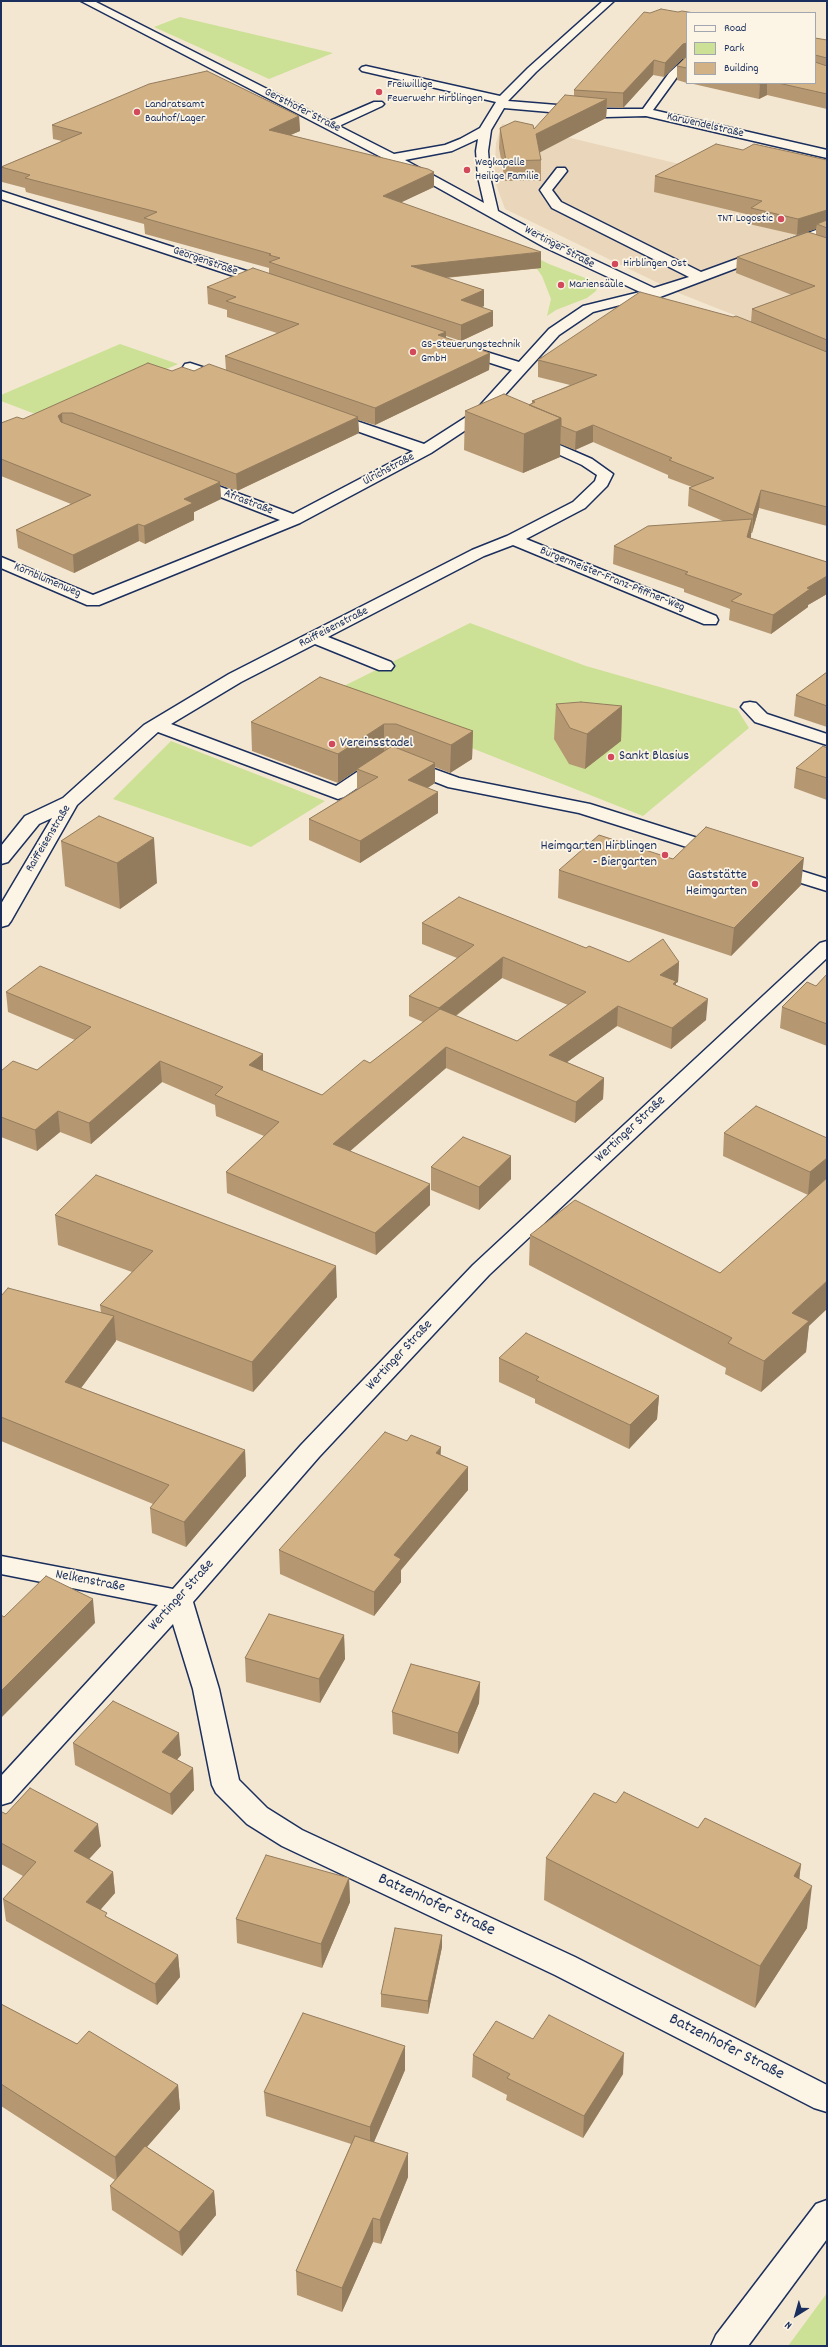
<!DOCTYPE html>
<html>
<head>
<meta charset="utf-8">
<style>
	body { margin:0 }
	#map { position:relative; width:828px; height:2347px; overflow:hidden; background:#f4e7d2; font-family:Dekko,sans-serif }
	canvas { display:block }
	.frame { position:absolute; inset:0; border:2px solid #1b2f5e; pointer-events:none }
	.legend { position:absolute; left:686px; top:12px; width:130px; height:72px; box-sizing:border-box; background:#fcf5e5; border:1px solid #a2a6af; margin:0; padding:5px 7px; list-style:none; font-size:12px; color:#1b2f5e }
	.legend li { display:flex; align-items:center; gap:8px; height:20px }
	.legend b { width:20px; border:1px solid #a2a6af }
	.north { position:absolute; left:776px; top:2295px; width:40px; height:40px; -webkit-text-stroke:3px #fcf5e5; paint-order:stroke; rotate:217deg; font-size:11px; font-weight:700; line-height:16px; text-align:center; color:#1b2f5e }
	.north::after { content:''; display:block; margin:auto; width:14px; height:18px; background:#1b2f5e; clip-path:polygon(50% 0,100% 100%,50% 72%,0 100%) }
</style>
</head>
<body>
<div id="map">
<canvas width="828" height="2347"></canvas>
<div class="frame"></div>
<ul class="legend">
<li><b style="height:5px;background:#fcf5e5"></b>Road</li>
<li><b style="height:11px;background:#cce196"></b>Park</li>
<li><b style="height:11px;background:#d2b185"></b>Building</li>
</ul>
<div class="north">N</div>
</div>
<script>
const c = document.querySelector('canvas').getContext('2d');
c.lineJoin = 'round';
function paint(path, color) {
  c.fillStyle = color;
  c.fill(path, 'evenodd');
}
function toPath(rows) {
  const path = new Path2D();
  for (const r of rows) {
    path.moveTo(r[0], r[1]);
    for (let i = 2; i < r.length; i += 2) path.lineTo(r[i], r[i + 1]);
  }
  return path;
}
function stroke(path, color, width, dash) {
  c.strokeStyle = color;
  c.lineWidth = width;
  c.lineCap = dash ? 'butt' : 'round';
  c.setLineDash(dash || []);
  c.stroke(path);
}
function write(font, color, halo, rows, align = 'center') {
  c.font = font + ' Dekko,sans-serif';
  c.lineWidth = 3.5;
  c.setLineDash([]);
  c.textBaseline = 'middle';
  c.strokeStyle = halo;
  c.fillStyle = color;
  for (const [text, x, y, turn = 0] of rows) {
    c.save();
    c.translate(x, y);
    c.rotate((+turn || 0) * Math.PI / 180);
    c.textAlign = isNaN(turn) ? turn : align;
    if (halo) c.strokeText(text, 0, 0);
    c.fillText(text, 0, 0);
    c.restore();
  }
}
const built = toPath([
	[502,124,529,128,692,167,827,224,749,253,827,283,815,347,681,294,505,209,494,179,496,143]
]);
const green = toPath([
	[180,17,333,53,269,79,154,27],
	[525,252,549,264,593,281,597,287,596,291,587,298,556,310,547,316,551,299,542,276],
	[120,344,178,364,51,420,1,401,1,395],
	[470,623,586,666,737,709,749,728,643,816,464,745,326,695],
	[171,741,325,801,251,847,113,799],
	[827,2293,827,2346,788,2346]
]);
const minor = toPath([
	[81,1,94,1,330,121,374,102,382,102,384,104,382,106,339,126,394,154,445,145,460,139,480,128,496,102,362,71,360,69,362,67,366,66,500,96,528,68,603,1,614,1,536,72,508,101,606,109,643,109,669,73,683,60,687,59,687,68,677,77,653,110,827,150,827,158,646,116,606,117,504,108,491,130,488,151,490,177,498,211,554,241,654,288,689,277,552,208,540,190,557,168,565,168,567,171,552,190,561,202,701,272,827,226,827,234,660,297,651,297,593,312,559,335,484,418,431,453,300,523,99,605,87,605,1,568,1,557,93,595,280,520,187,484,184,481,187,478,197,478,293,514,413,451,326,420,324,417,326,414,336,414,424,444,474,412,512,370,457,352,455,349,457,346,467,346,519,362,549,329,583,306,640,292,544,247,406,170,81,1],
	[478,139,476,151,478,177,484,203,405,160,452,151,478,139],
	[1,191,274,280,276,283,274,286,264,286,1,199,1,191],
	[190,363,230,376,232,379,225,383,185,370,183,367,185,364,190,363],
	[532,433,592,459,613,474,607,486,585,508,526,539,716,616,718,620,716,624,704,624,513,545,484,556,328,637,391,662,394,666,391,670,379,670,315,644,241,682,171,724,336,786,384,754,390,753,459,778,590,804,726,847,728,851,726,855,719,857,712,855,579,813,448,787,392,765,344,797,338,799,158,732,77,805,11,921,8,925,1,927,1,904,52,818,39,824,8,862,1,864,1,846,25,816,63,798,144,725,229,674,472,550,507,536,573,502,595,481,597,475,582,465,527,440,525,437,532,433],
	[750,702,756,703,767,714,827,734,827,745,755,722,741,707,744,703,750,702],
	[773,862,827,879,827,891,766,872,763,868,766,864,773,862],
	[827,941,827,958,489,1275,319,1457,193,1602,219,1689,239,1780,267,1808,302,1830,575,1957,827,2085,827,2112,814,2108,555,1975,282,1846,247,1824,216,1793,212,1785,193,1689,173,1624,11,1802,1,1805,1,1776,158,1605,1,1574,1,1556,173,1589,301,1445,473,1265,820,943,827,941]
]);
const major = toPath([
	[827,2200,827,2239,748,2346,711,2346,716,2335,816,2204,827,2200]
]);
const wall = toPath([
	[678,12,687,13,687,83,677,80,677,66,685,58,682,59,664,77,653,75,623,108,607,107,606,118,539,152,541,160,541,181,505,181,499,148,500,128,534,129,574,96,574,90,650,13],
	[815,38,827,40,827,109,767,95,759,99,689,83,815,83],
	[299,116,300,131,290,135,434,172,434,187,401,202,541,268,446,278,484,290,484,306,482,307,493,326,461,341,446,336,446,338,490,353,489,370,375,425,358,420,359,433,237,491,220,485,221,499,194,512,194,520,145,544,139,541,74,573,18,548,16,530,71,504,1,476,1,423,23,419,172,371,226,370,225,356,277,333,227,317,227,310,208,304,207,287,269,273,269,268,145,234,144,224,26,192,25,188,2,182,1,167,62,141,53,139,52,125],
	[743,150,827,160,827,526,759,508,752,533,751,533,750,538,827,562,827,594,808,605,808,607,771,634,729,620,730,609,684,592,684,589,613,564,614,546,723,521,688,506,689,488,692,487,668,478,668,475,593,442,575,450,560,444,560,457,523,473,464,450,465,411,529,405,532,403,532,401,570,385,538,377,538,360,751,322,752,309,792,295,736,273,737,257,816,235,816,229,797,235,749,224,750,215,654,192,655,176],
	[827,672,827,727,794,716,796,695],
	[320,677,473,731,472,759,450,773,435,767,435,783,427,788,438,813,360,863,309,840,309,819,357,789,357,770,338,783,252,751,251,722],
	[556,704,622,706,621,741,585,769,569,764,554,739],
	[827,748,827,800,794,788,796,768],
	[99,816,157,883,120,909,65,886,61,841],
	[673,859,801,885,731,956,558,898,559,870],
	[422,923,586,948,629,962,679,962,678,982,676,983,676,986,706,1020,671,1049,617,1026,567,1062,604,1078,603,1099,575,1123,446,1068,350,1151,430,1205,376,1255,227,1193,226,1172,264,1136,216,1116,215,1105,162,1082,91,1144,60,1132,37,1151,1,1137,1,1071,37,1070,75,1040,8,1012,6,992,263,1054,263,1071,322,1095,370,1063,423,1022,409,1016,409,996,457,958,422,944],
	[502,978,568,1005,517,1041,456,1016],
	[827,974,827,1046,780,1028,782,1007,816,986],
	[724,1133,827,1138,806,1352,761,1392,725,1374,726,1368,529,1265,530,1235,720,1273,808,1195,723,1156],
	[511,1156,511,1179,479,1210,431,1190,431,1167],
	[55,1215,337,1297,253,1392,116,1340,116,1341,81,1388,245,1450,246,1476,186,1547,152,1533,150,1508,153,1504,1,1441,1,1296,101,1313,100,1305,132,1272,58,1245],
	[499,1358,659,1396,657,1419,629,1449,535,1403,535,1399,499,1382],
	[441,1455,468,1467,468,1490,401,1570,401,1582,374,1616,280,1574,279,1550],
	[344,1635,345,1659,320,1703,246,1682,245,1658],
	[480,1682,479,1703,458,1754,393,1734,392,1712],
	[73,1743,181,1755,177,1760,193,1768,194,1790,172,1815,75,1765],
	[616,1803,698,1828,801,1864,799,1879,807,1928,755,2008,544,1900,546,1858],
	[1,1813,101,1846,89,1859,113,1872,115,1893,100,1910,107,1917,178,1955,180,1977,157,2005,6,1921,3,1899,23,1876,1,1864],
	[349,1878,350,1902,322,1968,237,1943,236,1919],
	[442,1935,442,1947,428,2014,381,2007,381,1994],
	[1,2004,77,2044,178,2085,180,2109,147,2147,214,2191,216,2215,182,2256,112,2210,110,2186,115,2180,1,2106],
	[533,2039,623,2074,583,2138,506,2100,507,2095,472,2077,473,2055],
	[405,2046,405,2070,374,2142,408,2177,381,2244,373,2242,342,2312,297,2295,296,2271,351,2144,266,2116,264,2092]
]);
const shadedWall = toPath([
	[687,43,687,58,682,59,664,77,665,63,683,44],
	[654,60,653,75,623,108,623,93],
	[763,83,767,83,767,95,759,99,760,84],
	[607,99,606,118,535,155,536,134],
	[299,116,300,131,270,144,269,130],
	[434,172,434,187,383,211,383,196],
	[827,210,827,225,817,224,816,229,797,235,798,219],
	[541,252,541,268,411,281,411,266],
	[484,290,484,306,461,316,461,300],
	[493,311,493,326,461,341,461,325],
	[446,332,446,348,438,335],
	[490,353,489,370,375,425,375,408],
	[62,413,63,430,58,416],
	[358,417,359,433,237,491,236,474],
	[561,418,560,457,523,473,524,434],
	[593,425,593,442,575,450,576,432],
	[220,482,221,499,194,512,194,520,145,544,144,526,184,499],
	[761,490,759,508,752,533,753,515],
	[752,519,751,537,746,555,747,537],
	[138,524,139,541,74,573,73,555],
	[827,576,827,594,808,605,808,607,771,634,773,615,807,588],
	[622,706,621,741,585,769,587,734],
	[384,724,384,752,357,769,357,770,338,783,338,754],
	[473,731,472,759,450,773,451,745],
	[435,763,435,783,408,801,408,780],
	[438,792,438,813,360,863,360,841],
	[154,838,157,883,120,909,117,863],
	[804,858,801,885,731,956,734,928],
	[503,957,502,978,439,1029,439,1008],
	[679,962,678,982,676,983,675,1002,660,975],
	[708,999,706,1020,671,1049,672,1028],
	[618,1006,617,1026,548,1076,549,1055],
	[446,1047,446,1068,334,1165,333,1144],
	[263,1054,263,1075,249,1065],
	[160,1061,162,1082,91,1144,89,1123],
	[604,1078,603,1099,575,1123,576,1102],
	[58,1111,60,1132,37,1151,35,1130],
	[511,1156,511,1179,479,1210,479,1187],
	[827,1158,827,1178,808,1195,810,1172],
	[430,1184,430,1205,376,1255,375,1233],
	[336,1266,337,1297,253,1392,252,1362],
	[827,1281,827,1309,809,1326,806,1352,761,1392,764,1361,792,1313],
	[114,1316,116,1341,67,1407,65,1382],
	[659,1396,657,1419,629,1449,630,1425],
	[441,1447,440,1471,436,1453],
	[245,1450,246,1476,186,1547,184,1522],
	[468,1467,468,1490,401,1570,401,1582,374,1616,374,1592,394,1555],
	[93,1599,95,1623,1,1718,1,1691],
	[344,1635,345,1659,320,1703,319,1679],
	[480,1682,479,1703,458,1754,458,1733],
	[179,1733,181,1755,164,1774,162,1752],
	[193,1768,194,1790,172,1815,170,1794],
	[98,1824,101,1846,77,1872,74,1851],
	[801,1864,796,1906,794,1876],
	[113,1872,115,1893,88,1924,86,1902],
	[349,1878,350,1902,322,1968,321,1944],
	[812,1886,807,1928,755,2008,760,1966],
	[442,1935,442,1947,428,2014,428,2001],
	[178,1955,180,1977,157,2005,155,1984],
	[405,2046,405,2070,370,2151,370,2127],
	[624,2053,623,2074,583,2138,584,2116],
	[178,2085,180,2109,117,2181,115,2157],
	[408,2153,408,2177,381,2244,380,2220],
	[214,2191,216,2215,182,2256,179,2232],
	[373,2218,373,2242,342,2312,342,2288]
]);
const building = toPath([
	[661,9,678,12,682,11,694,13,687,13,687,43,683,44,665,63,654,60,623,93,574,90,644,12,650,13,661,9],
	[815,38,827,40,827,58,815,55,815,59,815,38],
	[687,56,687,68,677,66,687,56],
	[815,62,827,66,827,94,778,83,815,83,815,62],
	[207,71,299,116,269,130,428,169,434,172,383,196,541,252,411,266,484,290,461,300,493,311,461,325,269,262,280,258,269,255,271,254,144,218,157,212,25,178,30,175,1,167,82,133,52,125,149,84,207,71],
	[754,83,763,83,760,84,754,83],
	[565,95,607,99,536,134,541,160,506,161,500,128,515,121,533,125,534,129,565,95],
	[716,144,743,150,754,144,827,160,827,210,798,219,751,208,762,201,655,176,716,144],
	[827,220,827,228,817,224,827,220],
	[808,232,827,238,827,340,752,309,815,286,737,257,808,232],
	[253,268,446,332,438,335,490,353,375,408,225,356,299,324,226,301,236,297,207,287,253,268],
	[640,292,733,317,736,316,827,352,827,507,761,490,753,515,689,488,714,478,669,460,672,458,593,425,576,432,561,426,561,418,529,405,535,402,532,401,597,375,538,360,640,292],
	[148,363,172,371,182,367,194,371,209,364,358,417,236,474,72,413,62,413,58,416,61,422,220,482,184,499,193,503,144,526,138,524,73,555,16,530,91,495,1,459,1,423,17,417,23,419,148,363],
	[504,394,561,418,524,434,465,411,504,394],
	[752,519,747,537,827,562,827,576,807,588,810,589,773,615,731,601,742,594,685,574,688,572,614,546,648,526,752,519],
	[827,672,827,706,796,695,827,672],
	[320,677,473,731,451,745,396,724,384,724,338,754,251,722,320,677],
	[581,702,622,706,587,734,570,728,556,704,581,702],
	[392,746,435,763,408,780,438,792,360,841,309,819,378,777,357,769,392,746],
	[823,746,827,748,827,778,796,768,823,746],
	[99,816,154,838,117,863,61,841,99,816],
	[706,827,804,858,734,928,559,870,599,835,673,859,706,827],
	[459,897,586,948,589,946,629,962,663,939,679,962,660,975,676,981,673,984,708,999,672,1028,618,1006,549,1055,604,1078,576,1102,446,1047,333,1144,430,1184,375,1233,226,1172,279,1122,215,1095,223,1087,160,1061,89,1123,58,1111,35,1130,1,1117,1,1071,13,1061,37,1070,91,1027,6,992,40,966,263,1054,249,1065,322,1095,364,1060,370,1063,440,1009,517,1041,586,992,503,957,439,1008,409,996,474,945,422,923,459,897],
	[827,974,827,1024,782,1007,807,982,816,986,827,974],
	[756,1106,827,1138,827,1158,810,1172,724,1133,756,1106],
	[463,1137,511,1156,479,1187,431,1167,463,1137],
	[96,1175,336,1266,252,1362,100,1305,153,1251,55,1215,96,1175],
	[827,1178,827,1281,792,1313,809,1321,764,1361,728,1343,732,1338,530,1235,575,1200,720,1273,827,1178],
	[8,1288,114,1316,65,1382,245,1450,184,1522,150,1508,169,1485,1,1417,1,1296,8,1288],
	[526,1333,659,1396,630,1425,536,1380,539,1377,499,1358,526,1333],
	[385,1432,407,1441,411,1435,441,1447,436,1453,468,1467,394,1555,401,1559,374,1592,279,1550,385,1432],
	[46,1576,93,1599,1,1691,1,1615,4,1617,46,1576],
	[269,1614,344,1635,319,1679,245,1658,269,1614],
	[411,1664,480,1682,458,1733,392,1712,411,1664],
	[113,1701,179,1733,162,1752,193,1768,170,1794,73,1743,113,1701],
	[30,1788,98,1824,74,1851,113,1872,86,1902,107,1913,105,1916,178,1955,155,1984,3,1899,36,1862,1,1843,1,1813,2,1812,6,1814,30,1788],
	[624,1792,698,1828,705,1818,801,1864,794,1876,812,1886,760,1966,546,1858,594,1793,616,1803,624,1792],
	[266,1855,349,1878,321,1944,236,1919,266,1855],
	[395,1928,442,1935,428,2001,381,1994,395,1928],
	[1,2004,77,2044,89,2031,178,2085,115,2157,1,2084,1,2004],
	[303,2013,405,2046,370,2127,264,2092,303,2013],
	[549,2015,624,2053,584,2116,507,2078,510,2074,473,2055,496,2021,533,2039,549,2015],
	[355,2136,408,2153,380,2220,373,2218,342,2288,296,2271,355,2136],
	[145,2146,214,2191,179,2232,110,2186,145,2146]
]);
const markers = [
	[379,92,4,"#d1495b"],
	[137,112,4,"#d1495b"],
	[467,170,4,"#d1495b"],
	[781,219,4,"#d1495b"],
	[615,264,4,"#d1495b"],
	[561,285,4,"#d1495b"],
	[413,352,4,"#d1495b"],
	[332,744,4,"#d1495b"],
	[611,757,4,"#d1495b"],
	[665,855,4,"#d1495b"],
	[755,884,4,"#d1495b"]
];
const farPoinames = [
	["Freiwillige",387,85],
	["Feuerwehr Hirblingen",387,99],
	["Landratsamt",145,105],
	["Bauhof/Lager",145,119],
	["Wegkapelle",475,163],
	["Heilige Familie",475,177],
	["TNT Logostic",773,219,"right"],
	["Hirblingen Ost",623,264],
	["Mariensäule",569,285],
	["GS-Steuerungstechnik",421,345],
	["GmbH",421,359]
];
const farStreetnames = [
	["Gersthofer Straße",302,111,27],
	["Karwendelstraße",705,126,13],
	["Wertinger Straße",559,248,28],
	["Georgenstraße",205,262,19],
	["Ulrichstraße",389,470,-28],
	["Afrastraße",248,503,21],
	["Bürgermeister-Franz-Pfiffner-Weg",612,580,22],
	["Kornblumenweg",47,581,23],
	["Raiffeisenstraße",334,628,-27],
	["Raiffeisenstraße",49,839,-59]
];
const poiNames = [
	["Vereinsstadel",340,744],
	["Sankt Blasius",619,757],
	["Heimgarten Hirblingen",657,847,"right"],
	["- Biergarten",657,863,"right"],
	["Gaststätte",747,876,"right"],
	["Heimgarten",747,892,"right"]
];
const streetNames = [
	["Wertinger Straße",631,1130,-43],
	["Wertinger Straße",400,1356,-47],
	["Nelkenstraße",90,1582,11],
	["Wertinger Straße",182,1596,-48]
];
const nearStreetnames = [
	["Batzenhofer Straße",436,1906,25],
	["Batzenhofer Straße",726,2048,27]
];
paint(built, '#ead7bb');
paint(green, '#cce196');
stroke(minor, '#1b2f5e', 3);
stroke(major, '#1b2f5e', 3);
paint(minor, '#fcf5e5');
paint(major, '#fcf5e5');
paint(wall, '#b59872');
paint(shadedWall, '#937c5d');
paint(building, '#d2b185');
stroke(building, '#937c5d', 1);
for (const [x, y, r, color] of markers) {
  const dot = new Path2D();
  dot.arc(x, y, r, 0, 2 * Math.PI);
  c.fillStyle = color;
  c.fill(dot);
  stroke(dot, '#fcf5e5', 1.5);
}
write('12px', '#1b2f5e', '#fcf5e5', farPoinames, 'left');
write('12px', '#1b2f5e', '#fcf5e5', farStreetnames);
write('14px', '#1b2f5e', '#fcf5e5', poiNames, 'left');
write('14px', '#1b2f5e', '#fcf5e5', streetNames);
write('17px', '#1b2f5e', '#fcf5e5', nearStreetnames);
</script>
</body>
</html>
